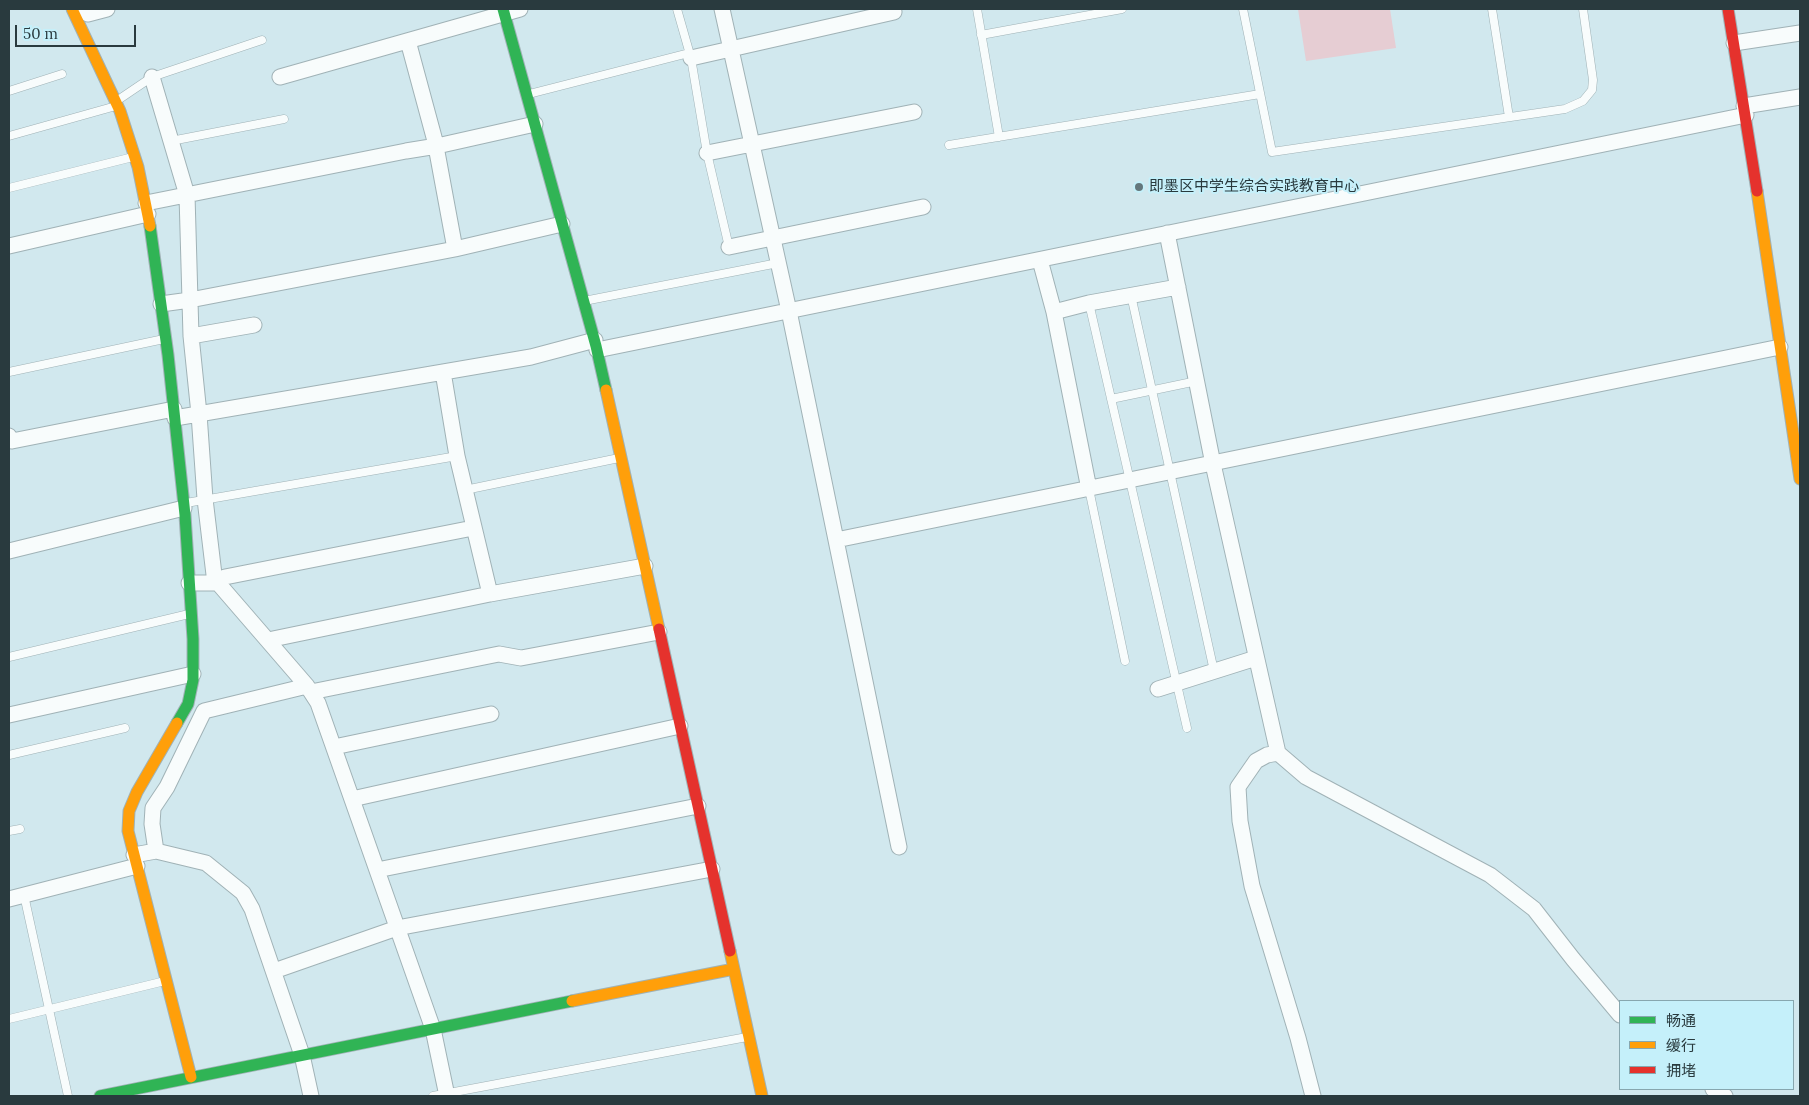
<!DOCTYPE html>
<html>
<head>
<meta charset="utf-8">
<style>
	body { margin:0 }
	#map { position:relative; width:1809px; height:1105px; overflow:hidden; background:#d1e8ee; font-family:Lora,"Noto Sans SC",serif }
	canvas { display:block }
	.frame { position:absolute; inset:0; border:10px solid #293a3e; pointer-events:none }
	.legend { position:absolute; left:1619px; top:1000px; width:175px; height:90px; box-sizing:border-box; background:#c5f0fa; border:1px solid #87a7af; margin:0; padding:6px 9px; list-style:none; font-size:15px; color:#293a3e }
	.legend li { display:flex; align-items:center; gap:10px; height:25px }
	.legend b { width:25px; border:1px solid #87a7af }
	.scale { position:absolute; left:15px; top:25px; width:121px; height:22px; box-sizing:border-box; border:2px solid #293a3e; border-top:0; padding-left:6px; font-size:15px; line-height:18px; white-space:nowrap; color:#293a3e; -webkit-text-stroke:4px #c5f0fa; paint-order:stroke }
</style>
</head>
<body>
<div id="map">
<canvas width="1809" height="1105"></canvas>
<div class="frame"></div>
<ul class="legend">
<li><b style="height:6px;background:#30b455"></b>畅通</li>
<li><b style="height:6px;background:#ff9f0a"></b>缓行</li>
<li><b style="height:6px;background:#e5322d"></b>拥堵</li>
</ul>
<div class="scale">50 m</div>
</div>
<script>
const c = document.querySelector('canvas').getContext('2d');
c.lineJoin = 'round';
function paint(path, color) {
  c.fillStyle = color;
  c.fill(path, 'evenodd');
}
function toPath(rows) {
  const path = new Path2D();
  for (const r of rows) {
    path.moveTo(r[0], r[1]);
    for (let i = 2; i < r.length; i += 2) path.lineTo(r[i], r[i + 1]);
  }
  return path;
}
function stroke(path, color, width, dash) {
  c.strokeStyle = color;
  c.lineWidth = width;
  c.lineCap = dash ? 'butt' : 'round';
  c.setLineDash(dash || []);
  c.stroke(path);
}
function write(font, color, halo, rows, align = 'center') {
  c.font = font + ' Lora,"Noto Sans SC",serif';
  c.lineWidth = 4;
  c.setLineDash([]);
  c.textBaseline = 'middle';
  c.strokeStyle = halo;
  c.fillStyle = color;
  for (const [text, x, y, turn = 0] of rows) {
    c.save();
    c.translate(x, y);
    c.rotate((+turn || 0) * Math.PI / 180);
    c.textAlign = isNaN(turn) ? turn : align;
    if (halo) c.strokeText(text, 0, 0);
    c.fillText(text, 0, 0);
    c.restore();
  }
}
const green = toPath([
	[1298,9,1390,9,1396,48,1306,61]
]);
const lane = toPath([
	[677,9,691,58,707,153,729,247],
	[977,9,999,137],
	[1243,9,1272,152,1565,109,1583,101,1592,90,1593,80,1583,9],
	[1492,9,1509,117],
	[981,35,1122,9],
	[9,91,62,74],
	[529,94,689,53],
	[118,100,152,77,262,40],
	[9,136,116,106],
	[171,141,284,119],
	[949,145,1260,94],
	[9,188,133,157],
	[1131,295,1214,671],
	[584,301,778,263],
	[1089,303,1187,728],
	[9,372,164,339],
	[1111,399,1197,381],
	[1089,489,1125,661],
	[465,490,619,458],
	[186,503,457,456],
	[9,657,189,614],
	[9,755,125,728],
	[9,831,20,829],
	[24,895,68,1096],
	[9,1019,165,981],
	[433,1096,747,1037]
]);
const street = toPath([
	[85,9,88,14,107,9],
	[722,9,789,311,899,847],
	[408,41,435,141,455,249],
	[1734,43,1800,33],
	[691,58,894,12],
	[152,77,187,195,191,336,199,414,205,499,215,583],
	[280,77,520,9],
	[1744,106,1800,97],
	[707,153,914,112],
	[146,203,406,151,437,146,535,124],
	[1167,233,1213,464,1278,753,1306,777,1490,875,1534,909,1573,959,1620,1015],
	[9,246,148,214],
	[729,247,923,207],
	[1040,260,1054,312,1089,489],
	[161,304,190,300,455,249,562,224],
	[1054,312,1089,303,1178,287],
	[191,336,254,325],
	[597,350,1746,115],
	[443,372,457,456,490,594],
	[175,418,531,357,595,340],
	[9,436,12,441,174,409],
	[836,540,1780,347],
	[9,551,184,508],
	[189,583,218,583,225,577,473,528],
	[218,583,307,686,318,703,433,1029,447,1096],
	[268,640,490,594,645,566],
	[1158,689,1256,658],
	[311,692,499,654,521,658,659,632],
	[9,715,193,674],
	[334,747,491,714],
	[1278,753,1267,755,1256,761,1238,787,1240,821,1252,886,1298,1038,1313,1096],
	[352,799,680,726],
	[156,851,152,824,153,808,167,787,204,711,307,686],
	[134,855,156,851,206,863,243,893,252,909,302,1055,311,1096],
	[377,870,698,806],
	[9,899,137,866],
	[274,971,397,928,712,869],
	[1713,1089,1725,1096]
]);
const fast = toPath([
	[503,9,596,346,606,390],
	[150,226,168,355,185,515,193,639,193,680,188,704,177,723],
	[100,1096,572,1001]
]);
const slow = toPath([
	[72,9,120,111,138,167,150,226],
	[1757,191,1800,479],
	[606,390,659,629],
	[177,723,137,792,129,811,128,831,191,1077],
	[730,951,762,1096],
	[572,1001,734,969]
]);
const jam = toPath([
	[1728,9,1757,191],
	[659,629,730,951]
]);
const markers = [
	[1139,187,5,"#64777c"]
];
const poiNames = [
	["即墨区中学生综合实践教育中心",1149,187]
];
paint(green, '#e6cdd3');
stroke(lane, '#a0b2b6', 9);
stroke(street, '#a0b2b6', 17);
stroke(fast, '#a0b2b6', 13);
stroke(slow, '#a0b2b6', 13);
stroke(jam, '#a0b2b6', 13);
stroke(lane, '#f8fcfc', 8);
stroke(street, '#f8fcfc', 15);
stroke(fast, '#30b455', 11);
stroke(slow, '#ff9f0a', 11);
stroke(jam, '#e5322d', 11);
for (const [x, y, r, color] of markers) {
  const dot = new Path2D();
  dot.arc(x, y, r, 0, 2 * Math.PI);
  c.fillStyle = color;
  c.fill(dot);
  stroke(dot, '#c5f0fa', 2);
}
write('15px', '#293a3e', '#c5f0fa', poiNames, 'left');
</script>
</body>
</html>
